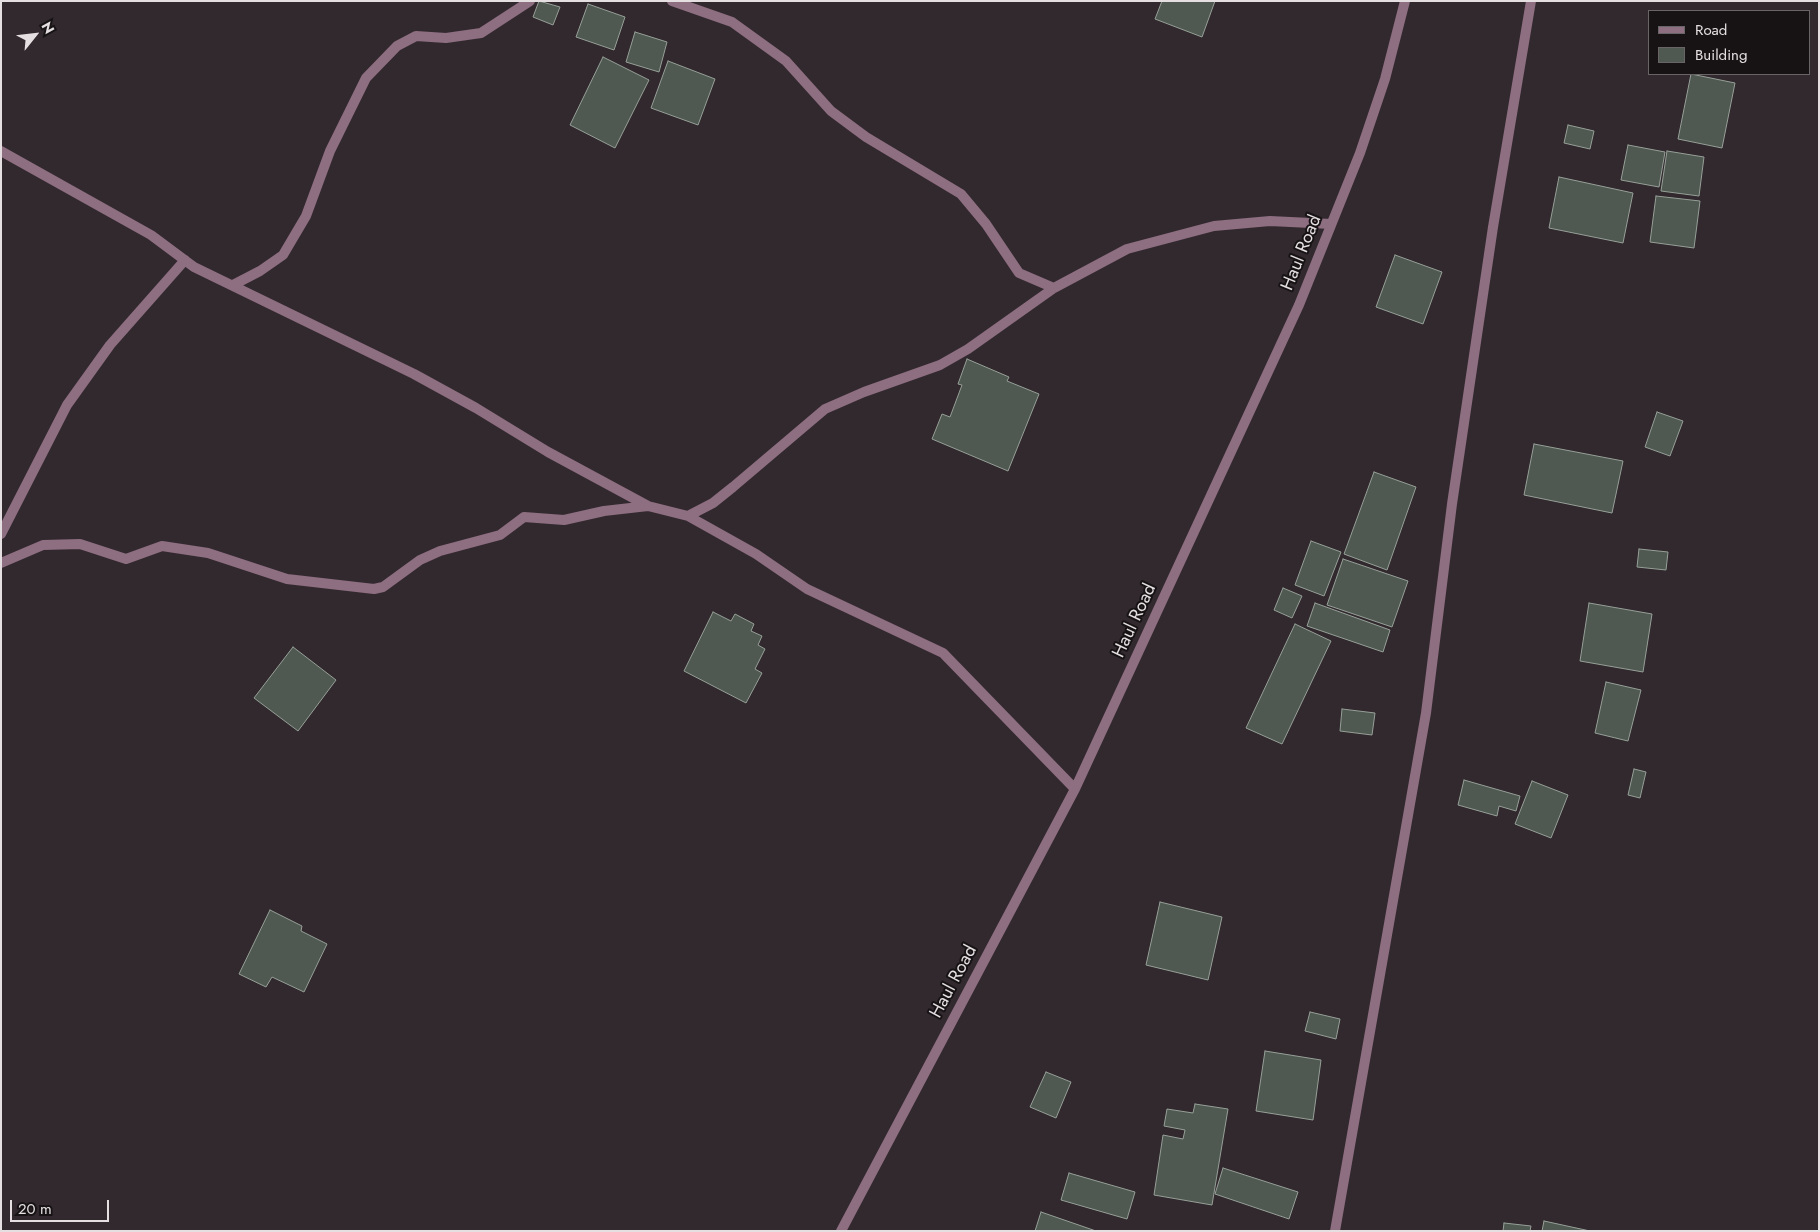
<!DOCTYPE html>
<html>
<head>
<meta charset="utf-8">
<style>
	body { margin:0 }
	#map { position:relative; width:1820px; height:1232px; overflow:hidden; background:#32292e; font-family:Jost,sans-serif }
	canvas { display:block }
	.frame { position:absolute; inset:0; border:2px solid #e5dfe2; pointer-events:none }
	.legend { position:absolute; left:1648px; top:10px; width:162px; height:65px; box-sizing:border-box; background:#171315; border:1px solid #696567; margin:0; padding:6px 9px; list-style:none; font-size:15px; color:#e5dfe2 }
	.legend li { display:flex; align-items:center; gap:10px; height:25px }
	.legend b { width:25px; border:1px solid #696567 }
	.north { position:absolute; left:10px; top:10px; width:50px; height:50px; -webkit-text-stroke:4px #171315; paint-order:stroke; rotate:61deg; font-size:14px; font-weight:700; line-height:20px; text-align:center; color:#e5dfe2 }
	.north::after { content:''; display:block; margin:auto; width:18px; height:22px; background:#e5dfe2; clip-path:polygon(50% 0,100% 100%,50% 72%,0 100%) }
	.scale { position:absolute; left:10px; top:1200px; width:99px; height:22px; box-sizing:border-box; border:2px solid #e5dfe2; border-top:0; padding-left:6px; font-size:15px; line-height:18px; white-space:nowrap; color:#e5dfe2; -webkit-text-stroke:4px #171315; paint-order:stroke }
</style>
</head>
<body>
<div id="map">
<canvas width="1820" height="1232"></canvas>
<div class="frame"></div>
<ul class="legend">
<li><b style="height:6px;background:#8e6e81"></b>Road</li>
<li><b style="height:14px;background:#4f5851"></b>Building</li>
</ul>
<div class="north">N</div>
<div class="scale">20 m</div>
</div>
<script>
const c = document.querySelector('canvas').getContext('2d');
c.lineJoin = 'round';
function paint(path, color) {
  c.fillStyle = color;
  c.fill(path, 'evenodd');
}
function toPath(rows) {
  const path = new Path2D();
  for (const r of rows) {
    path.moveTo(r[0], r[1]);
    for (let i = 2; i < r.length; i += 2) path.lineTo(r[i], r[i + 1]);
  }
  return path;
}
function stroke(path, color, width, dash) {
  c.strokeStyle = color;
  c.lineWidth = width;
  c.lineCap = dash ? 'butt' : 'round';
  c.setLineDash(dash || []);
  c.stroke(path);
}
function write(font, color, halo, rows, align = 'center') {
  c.font = font + ' Jost,sans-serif';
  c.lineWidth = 4;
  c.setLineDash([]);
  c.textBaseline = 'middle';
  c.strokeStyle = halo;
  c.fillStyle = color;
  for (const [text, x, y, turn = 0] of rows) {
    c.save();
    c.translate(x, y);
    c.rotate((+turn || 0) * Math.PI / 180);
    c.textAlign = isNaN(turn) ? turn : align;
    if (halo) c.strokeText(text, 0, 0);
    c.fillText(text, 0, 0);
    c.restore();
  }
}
const building = toPath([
	[539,1,560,7,553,25,533,17,539,1],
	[1162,1,1215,1,1202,37,1155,19,1162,1],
	[588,4,625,17,614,50,576,37,588,4],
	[635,32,667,42,659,72,626,62,635,32],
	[603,57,649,80,615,148,570,125,603,57],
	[668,61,715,79,698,125,651,108,668,61],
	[1691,74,1735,83,1722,148,1678,139,1691,74],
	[1568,125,1594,131,1590,149,1564,143,1568,125],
	[1628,145,1665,152,1659,187,1621,180,1628,145],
	[1667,151,1704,157,1699,196,1661,191,1667,151],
	[1559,177,1633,193,1623,243,1549,228,1559,177],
	[1656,196,1700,201,1694,248,1650,242,1656,196],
	[1395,255,1442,272,1423,324,1376,307,1395,255],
	[967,359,1009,377,1007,381,1039,394,1008,471,932,439,942,414,950,417,962,385,958,384,967,359],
	[1657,412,1683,421,1670,456,1645,447,1657,412],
	[1534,444,1623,461,1612,513,1524,495,1534,444],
	[1374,472,1416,487,1387,570,1344,554,1374,472],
	[1311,541,1341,552,1324,596,1295,585,1311,541],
	[1639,549,1668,552,1666,570,1637,567,1639,549],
	[1343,559,1408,581,1392,627,1327,605,1343,559],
	[1283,588,1302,596,1292,618,1274,610,1283,588],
	[1315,603,1390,630,1383,652,1307,626,1315,603],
	[1589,603,1652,614,1643,672,1580,661,1589,603],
	[713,612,731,621,735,614,754,624,751,631,762,636,758,645,765,649,755,669,762,673,746,703,684,671,713,612],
	[1295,624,1331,641,1282,744,1246,728,1295,624],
	[293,647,336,680,298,731,254,698,293,647],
	[1606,682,1641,690,1628,741,1595,733,1606,682],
	[1342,709,1375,713,1372,735,1340,731,1342,709],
	[1634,769,1646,772,1640,798,1628,795,1634,769],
	[1464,780,1520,796,1516,811,1499,806,1497,816,1458,805,1464,780],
	[1532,781,1568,795,1551,838,1515,824,1532,781],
	[1160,902,1222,917,1208,980,1146,965,1160,902],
	[270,910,302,926,301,931,327,944,304,992,272,977,266,987,239,974,270,910],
	[1310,1012,1340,1019,1336,1039,1305,1031,1310,1012],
	[1265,1051,1321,1060,1313,1120,1256,1111,1265,1051],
	[1046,1072,1071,1082,1056,1118,1030,1107,1046,1072],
	[1195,1104,1228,1109,1212,1205,1154,1195,1163,1135,1183,1139,1185,1130,1164,1126,1167,1109,1193,1113,1195,1104],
	[1223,1168,1298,1192,1289,1219,1215,1194,1223,1168],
	[1069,1173,1135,1192,1127,1219,1061,1200,1069,1173],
	[1041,1212,1096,1231,1035,1231,1041,1212],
	[1544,1221,1590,1231,1542,1231,1544,1221],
	[1504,1223,1531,1226,1530,1231,1503,1231,1504,1223]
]);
const street = toPath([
	[672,1,732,22,786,61,831,111,866,137,961,194,986,224,1019,273,1054,288],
	[1,151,151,235,194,267,414,374,476,408,548,452,648,506,688,516,756,554,807,589,943,653,1075,789],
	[233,285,260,271,283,255,306,216,330,151,366,78,397,46,416,36,446,38,481,33,530,1],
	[688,516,713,503,733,487,825,409,864,392,940,365,968,349,1054,288,1127,249,1214,226,1270,221,1331,224],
	[1,534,67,405,110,345,185,260],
	[1,563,43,545,80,544,126,559,162,546,208,553,287,579,374,589,383,587,420,560,440,551,500,535,524,517,564,520,604,511,648,506],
	[841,1231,1075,789,1299,305,1360,153,1385,79,1405,1],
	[1335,1231,1426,713,1452,504,1493,227,1531,1]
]);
const streetNames = [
	["Haul Road",1302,253,-68],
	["Haul Road",1135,621,-65],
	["Haul Road",954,982,-62]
];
paint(building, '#4f5851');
stroke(building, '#96a098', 1);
stroke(street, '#8e6e81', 10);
write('18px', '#e5dfe2', '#171315', streetNames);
</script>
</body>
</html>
